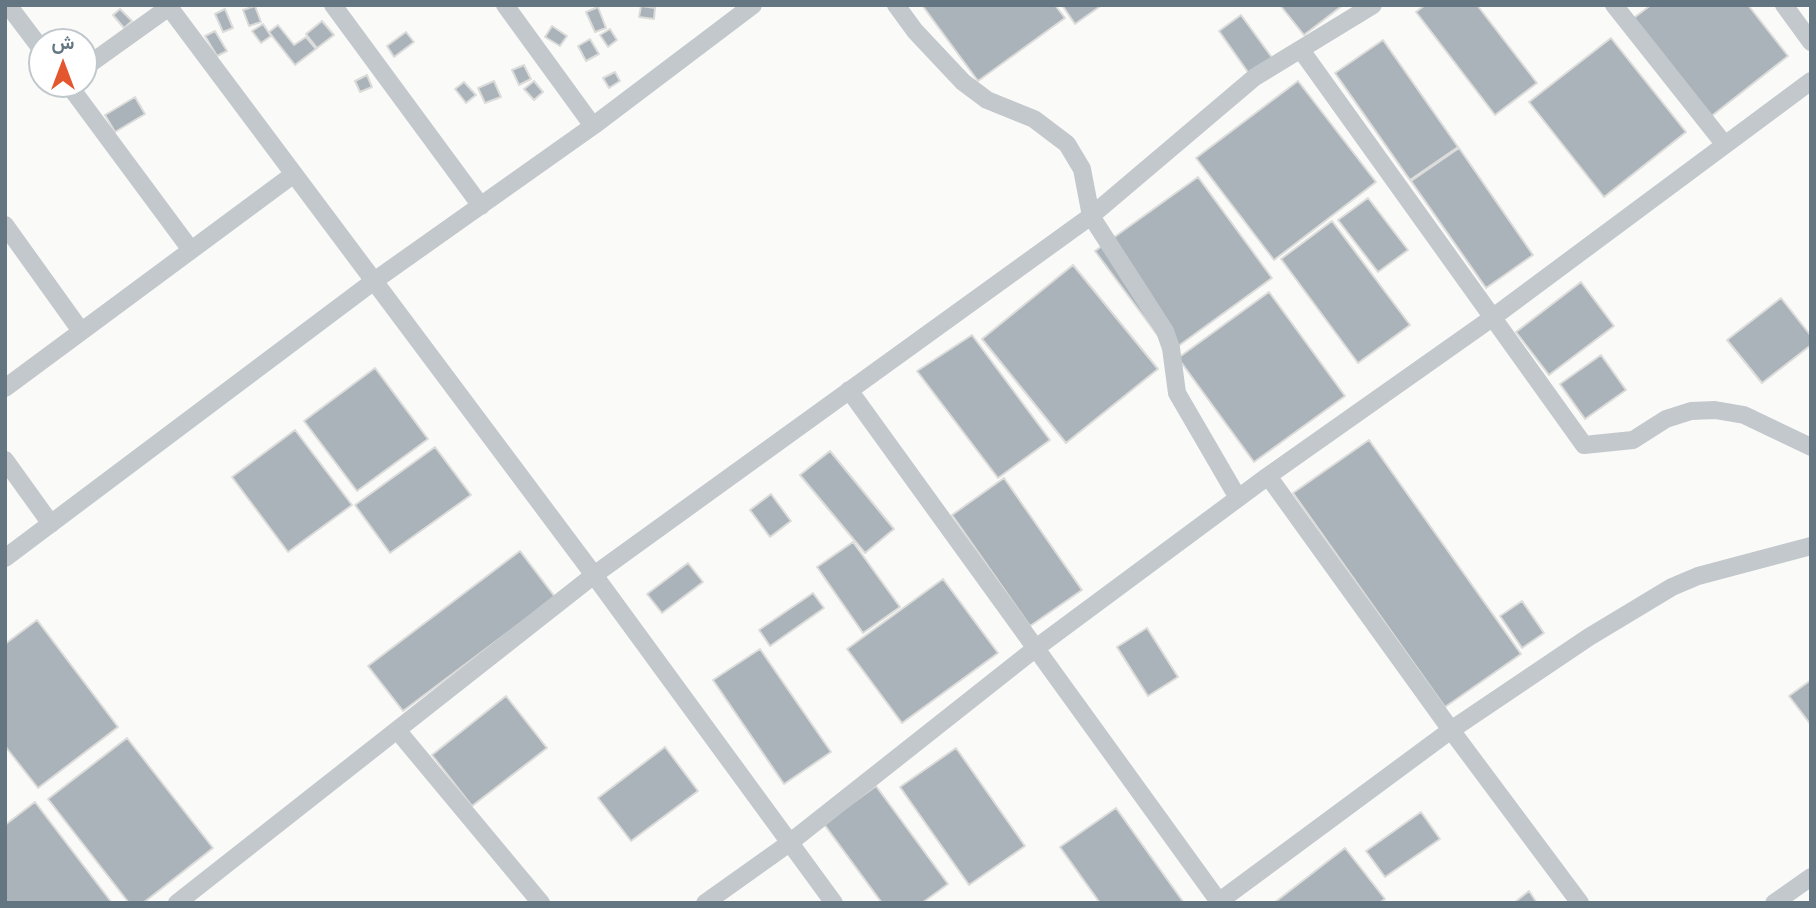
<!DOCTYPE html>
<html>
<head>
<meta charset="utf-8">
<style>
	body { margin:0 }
	#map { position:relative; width:1816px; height:908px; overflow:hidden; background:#fafaf8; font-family:Overpass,Vazirmatn,sans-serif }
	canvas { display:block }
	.frame { position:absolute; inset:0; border:7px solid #657683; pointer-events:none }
	.north { position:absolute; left:28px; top:28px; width:70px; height:70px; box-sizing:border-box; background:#fff; border:2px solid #c1c8cd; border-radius:50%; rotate:0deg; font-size:19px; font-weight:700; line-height:28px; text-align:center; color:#657683 }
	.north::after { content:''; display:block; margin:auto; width:24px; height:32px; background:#e4572e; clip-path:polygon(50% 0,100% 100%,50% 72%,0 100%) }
</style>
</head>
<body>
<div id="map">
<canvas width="1816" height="908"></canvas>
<div class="frame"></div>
<div class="north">ش</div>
</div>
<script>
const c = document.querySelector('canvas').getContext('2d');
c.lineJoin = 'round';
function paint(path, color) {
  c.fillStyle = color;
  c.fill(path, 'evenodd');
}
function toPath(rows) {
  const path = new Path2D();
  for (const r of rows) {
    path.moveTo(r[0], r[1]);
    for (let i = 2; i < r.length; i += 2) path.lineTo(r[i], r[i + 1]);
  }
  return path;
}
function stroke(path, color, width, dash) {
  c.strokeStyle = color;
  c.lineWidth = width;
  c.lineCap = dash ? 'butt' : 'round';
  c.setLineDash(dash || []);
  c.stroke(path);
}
const building = toPath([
	[922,5,1055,5,1065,18,978,81,922,5],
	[1062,5,1102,5,1075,24,1062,5],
	[1280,5,1343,5,1304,35,1280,5],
	[1425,5,1477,5,1537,83,1495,115,1416,12,1425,5],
	[1651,5,1748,5,1788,56,1709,118,1631,20,1651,5],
	[255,6,261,22,249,26,243,10,255,6],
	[641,6,655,8,654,19,639,17,641,6],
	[598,7,606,28,595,32,586,12,598,7],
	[120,9,132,21,124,28,113,15,120,9],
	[225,9,233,28,223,32,215,14,225,9],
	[1241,15,1273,59,1250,75,1219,31,1241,15],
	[322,21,334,35,317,48,306,34,322,21],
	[263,24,271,36,261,43,252,31,263,24],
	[278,25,294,45,306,37,316,49,295,65,269,32,278,25],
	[552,26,567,36,560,46,545,37,552,26],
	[610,29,617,40,608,47,600,35,610,29],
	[215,31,227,51,217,56,205,36,215,31],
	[406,32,414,42,394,57,387,46,406,32],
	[1611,38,1686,132,1604,197,1529,102,1611,38],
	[590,39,599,54,586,61,578,46,590,39],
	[1383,40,1458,147,1410,180,1335,73,1383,40],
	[524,65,531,79,519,85,512,70,524,65],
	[615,72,620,81,609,88,603,78,615,72],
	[367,75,372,87,360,92,355,81,367,75],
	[494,81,501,97,485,103,478,88,494,81],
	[534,81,543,92,534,100,524,89,534,81],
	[1298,81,1376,182,1274,260,1196,158,1298,81],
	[464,82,476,95,466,103,455,89,464,82],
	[135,97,145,114,115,132,105,115,135,97],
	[1459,148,1533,255,1486,288,1411,181,1459,148],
	[1198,177,1272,278,1170,352,1095,251,1198,177],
	[1368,198,1408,250,1378,272,1338,220,1368,198],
	[1332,221,1410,325,1358,363,1281,259,1332,221],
	[1073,265,1158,369,1066,443,982,339,1073,265],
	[1581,282,1614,326,1549,375,1516,332,1581,282],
	[1269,292,1345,396,1254,462,1178,358,1269,292],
	[1781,298,1811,336,1811,345,1762,383,1727,340,1781,298],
	[972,335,1050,440,998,478,917,371,972,335],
	[1601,355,1626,390,1585,419,1560,384,1601,355],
	[375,368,428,439,357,491,304,421,375,368],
	[295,430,352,505,288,552,232,477,295,430],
	[1369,440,1521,654,1445,707,1293,493,1369,440],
	[435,447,471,495,390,553,355,505,435,447],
	[830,451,894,529,865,553,800,475,830,451],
	[1004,478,1082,590,1030,626,952,515,1004,478],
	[771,494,791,521,770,537,750,510,771,494],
	[853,542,900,607,863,633,817,567,853,542],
	[520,551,555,597,403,711,368,666,520,551],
	[688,563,703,582,662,613,647,594,688,563],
	[943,579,998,653,902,723,847,649,943,579],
	[813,593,824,608,770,646,759,630,813,593],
	[1522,601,1544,633,1522,648,1500,616,1522,601],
	[37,620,118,727,38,788,5,746,5,644,37,620],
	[1147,628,1178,677,1148,696,1117,647,1147,628],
	[760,649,831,752,784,784,713,680,760,649],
	[1811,680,1811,725,1789,696,1811,680],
	[506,696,547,748,472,806,432,755,506,696],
	[127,738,213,848,143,903,129,903,48,799,127,738],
	[665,747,698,791,631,841,598,798,665,747],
	[956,748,1025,846,969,885,900,787,956,748],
	[876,786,948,884,922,903,882,903,824,824,876,786],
	[35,802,112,903,5,903,5,825,35,802],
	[1116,808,1184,903,1100,903,1060,847,1116,808],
	[1421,812,1440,839,1385,877,1366,851,1421,812],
	[1345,848,1385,899,1379,903,1274,903,1345,848],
	[1529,891,1537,903,1514,903,1529,891]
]);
const minor = toPath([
	[8,5,42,50],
	[333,5,481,206],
	[505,5,593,126],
	[896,5,915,31,963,82,987,100,1034,119,1067,144,1082,169,1091,216,1165,331,1171,348,1177,393,1238,498],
	[1614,5,1725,145],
	[1784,5,1811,42],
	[169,7,594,575,834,903],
	[1301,50,1584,445,1633,440,1666,419,1691,411,1715,410,1744,415,1811,447],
	[84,68,172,5],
	[68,84,191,250],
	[5,225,81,331],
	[5,388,294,174],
	[849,390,1220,903],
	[5,460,51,524],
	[1268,476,1451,730,1580,903],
	[5,558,374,281,593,126,753,5],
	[397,730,541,903],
	[177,903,594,575,1091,216,1255,77,1373,5],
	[705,903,788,844,1036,648,1268,476,1492,318,1811,81],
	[1217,903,1451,730,1589,637,1672,587,1698,576,1811,546],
	[1774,903,1811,877]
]);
paint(building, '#aab3b9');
stroke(building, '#dcdcda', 2);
stroke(minor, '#c3c8cc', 18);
</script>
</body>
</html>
